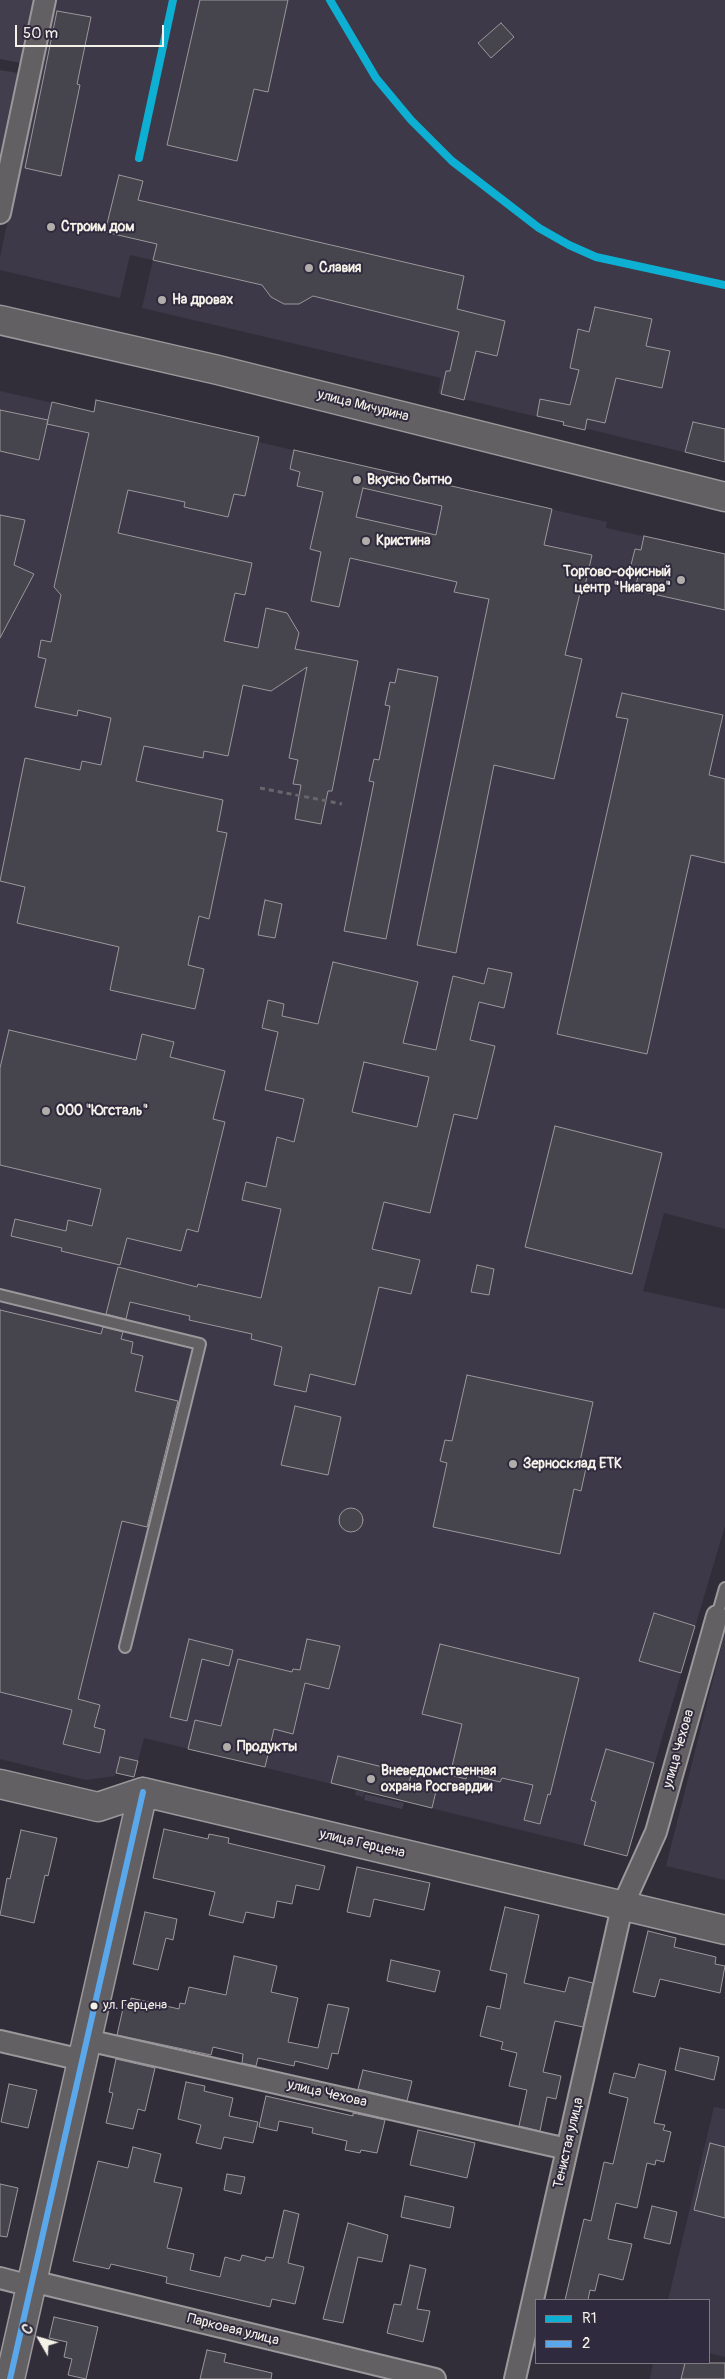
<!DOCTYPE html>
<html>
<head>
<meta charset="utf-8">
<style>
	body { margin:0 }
	#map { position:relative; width:725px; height:2379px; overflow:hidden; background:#312e39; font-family:Pangolin,sans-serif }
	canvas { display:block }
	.legend { position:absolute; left:535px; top:2299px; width:175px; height:65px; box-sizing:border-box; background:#2f2a3d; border:1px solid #7e7a81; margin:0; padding:6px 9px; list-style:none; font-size:15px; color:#f4f1e8 }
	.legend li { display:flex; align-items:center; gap:10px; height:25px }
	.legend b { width:25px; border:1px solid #7e7a81 }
	.north { position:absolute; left:15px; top:2314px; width:50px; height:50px; -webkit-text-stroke:4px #2f2a3d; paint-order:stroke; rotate:308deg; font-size:14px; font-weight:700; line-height:20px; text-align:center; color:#f4f1e8 }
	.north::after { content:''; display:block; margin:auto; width:18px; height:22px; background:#f4f1e8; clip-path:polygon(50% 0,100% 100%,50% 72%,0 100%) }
	.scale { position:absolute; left:15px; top:25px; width:149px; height:22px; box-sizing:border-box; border:2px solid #f4f1e8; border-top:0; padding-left:6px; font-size:15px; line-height:18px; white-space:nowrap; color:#f4f1e8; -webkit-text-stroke:4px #2f2a3d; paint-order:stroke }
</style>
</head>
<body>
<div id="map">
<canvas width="725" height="2379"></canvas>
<ul class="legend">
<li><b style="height:6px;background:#0dafd3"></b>R1</li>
<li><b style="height:6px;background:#5aa8eb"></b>2</li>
</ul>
<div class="north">С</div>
<div class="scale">50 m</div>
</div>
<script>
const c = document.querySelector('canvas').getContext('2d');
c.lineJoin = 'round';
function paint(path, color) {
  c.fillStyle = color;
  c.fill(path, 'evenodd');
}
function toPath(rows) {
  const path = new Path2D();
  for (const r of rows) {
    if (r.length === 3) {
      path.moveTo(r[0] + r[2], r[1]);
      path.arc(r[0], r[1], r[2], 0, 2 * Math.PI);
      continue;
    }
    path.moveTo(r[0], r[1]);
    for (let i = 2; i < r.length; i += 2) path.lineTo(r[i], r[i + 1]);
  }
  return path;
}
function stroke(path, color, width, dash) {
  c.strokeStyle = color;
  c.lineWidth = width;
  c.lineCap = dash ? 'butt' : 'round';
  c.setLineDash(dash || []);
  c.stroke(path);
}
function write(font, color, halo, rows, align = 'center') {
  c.font = font + ' Pangolin,sans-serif';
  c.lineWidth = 4;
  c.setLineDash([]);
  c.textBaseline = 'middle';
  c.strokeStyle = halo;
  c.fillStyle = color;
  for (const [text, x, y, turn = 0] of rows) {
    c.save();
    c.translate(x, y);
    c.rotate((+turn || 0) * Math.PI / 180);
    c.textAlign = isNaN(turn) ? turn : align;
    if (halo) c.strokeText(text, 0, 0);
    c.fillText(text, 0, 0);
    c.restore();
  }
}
const built = toPath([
	[55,0,725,0,725,462,438,393,441,378,142,308,153,260,130,255,120,298,0,270,0,257],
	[0,391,93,412,96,400,259,437,258,442,607,522,606,528,725,554,725,1229,664,1213,643,1291,725,1309,725,1526,627,1856,365,1792,363,1797,355,1795,356,1790,144,1738,134,1777,116,1773,115,1776,86,1780,0,1759],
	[725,1632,725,1880,666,1866],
	[714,2107,725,2109,725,2357,709,2353,709,2300,668,2300],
	[653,2363,704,2363,700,2379,650,2379]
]);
const green = toPath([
	[0,0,34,0,21,63,0,59],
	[0,70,18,73,0,161],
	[365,1794,404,1803,402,1809,364,1800]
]);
const building = toPath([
	[200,0,288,0,268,92,254,89,237,161,167,145,200,0],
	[57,11,91,17,77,84,80,85,61,176,25,168,57,11],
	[501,23,514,37,491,58,478,43,501,23],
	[119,175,143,181,138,200,464,276,457,309,505,321,497,356,476,351,464,400,441,394,446,371,450,371,459,332,313,296,299,304,284,304,271,297,262,285,153,260,157,244,105,232,119,175],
	[595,307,652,319,646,346,670,351,662,388,616,378,605,423,587,419,585,430,563,425,564,422,537,416,540,399,570,405,579,370,570,368,578,329,589,332,595,307],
	[96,400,259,437,245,496,234,494,228,517,184,507,185,502,128,490,118,533,252,563,245,595,235,593,224,641,258,648,266,608,287,613,299,633,295,649,358,661,332,791,328,791,321,824,295,819,301,785,293,784,298,760,289,758,307,667,271,691,243,685,228,756,204,751,203,758,144,746,136,781,223,800,217,831,227,833,209,919,199,916,188,965,204,969,195,1009,110,990,119,947,17,923,25,887,0,881,25,758,80,770,82,761,101,765,111,718,78,710,77,716,35,707,46,659,38,657,41,640,51,642,61,595,54,587,89,433,47,424,52,402,94,412,96,400],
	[0,410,48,420,39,460,0,451,0,410],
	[693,422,725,429,725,462,685,452,693,422],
	[294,450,552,509,544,545,592,555,583,594,580,593,565,655,582,659,554,779,494,765,456,953,417,945,489,599,454,592,457,582,350,558,339,607,311,601,321,552,310,549,323,492,297,486,300,472,290,469,294,450],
	[363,488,442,506,436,535,356,517,363,488],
	[0,515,25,520,14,565,34,574,0,638,0,515],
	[644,536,725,554,725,610,635,590,639,571,630,569,635,549,641,550,644,536],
	[398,669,438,677,386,939,344,931,374,782,369,781,374,759,379,760,390,706,385,705,390,682,395,683,398,669],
	[622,693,723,715,709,775,725,779,725,863,691,855,647,1054,557,1034,628,719,616,717,622,693],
	[265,900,282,904,275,938,258,935,265,900],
	[333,962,418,982,403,1043,436,1050,453,976,484,984,488,968,512,973,504,1008,479,1002,470,1040,495,1046,477,1119,454,1114,430,1213,384,1202,372,1249,420,1260,411,1294,379,1287,355,1385,310,1374,306,1392,274,1385,282,1347,251,1339,252,1334,189,1320,190,1316,130,1302,126,1319,106,1314,118,1267,197,1287,198,1284,261,1298,281,1209,242,1200,246,1182,266,1187,277,1137,294,1142,304,1099,265,1090,278,1032,262,1028,268,1000,284,1004,282,1016,318,1024,333,962],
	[364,1062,429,1077,417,1127,352,1112,364,1062],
	[9,1030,136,1060,142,1034,174,1042,170,1057,225,1071,213,1119,225,1122,198,1232,187,1229,181,1251,127,1238,120,1265,61,1251,62,1248,11,1236,15,1219,66,1231,68,1220,92,1226,101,1189,0,1165,0,1068,9,1030],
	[555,1126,662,1153,632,1274,525,1247,555,1126],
	[477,1265,494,1269,489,1295,471,1292,477,1265],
	[0,1310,101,1334,103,1327,123,1332,121,1339,133,1342,131,1353,143,1356,135,1391,178,1401,147,1527,122,1521,78,1699,100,1705,94,1727,105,1730,100,1753,63,1744,72,1710,0,1692,0,1310],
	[467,1375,593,1402,579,1466,586,1468,581,1491,574,1489,560,1554,433,1527,447,1463,440,1461,445,1440,452,1441,467,1375],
	[295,1406,341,1417,328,1475,281,1465,295,1406],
	[351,1520,12],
	[654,1613,695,1626,681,1673,639,1661,654,1613],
	[189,1639,233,1650,229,1666,202,1659,187,1721,170,1717,189,1639],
	[307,1639,340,1646,329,1689,305,1683,293,1734,274,1729,265,1767,188,1749,195,1720,221,1726,238,1659,292,1672,293,1669,300,1670,307,1639],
	[440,1644,579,1678,550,1795,548,1794,540,1824,524,1820,533,1785,502,1778,500,1782,467,1774,466,1779,450,1775,462,1724,422,1714,440,1644],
	[606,1749,654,1763,627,1856,584,1845,596,1802,591,1800,606,1749],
	[338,1756,411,1774,409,1784,436,1791,432,1808,331,1783,338,1756],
	[120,1757,138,1761,134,1777,116,1773,120,1757],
	[164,1829,208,1839,209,1834,229,1838,228,1843,325,1866,319,1890,296,1885,292,1904,277,1901,274,1918,246,1912,243,1923,209,1915,215,1892,153,1878,164,1829],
	[21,1830,57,1838,48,1876,45,1875,34,1923,0,1915,7,1878,10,1879,21,1830],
	[357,1867,430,1883,424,1910,374,1899,370,1917,347,1912,357,1867],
	[505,1907,539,1915,524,1983,565,1992,569,1977,593,1983,583,2027,555,2021,543,2072,561,2076,556,2099,547,2097,540,2131,519,2126,527,2090,509,2086,517,2053,501,2049,503,2042,480,2036,487,2006,500,2009,507,1974,490,1970,505,1907],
	[145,1912,177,1919,173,1940,166,1938,158,1970,133,1964,145,1912],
	[648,1931,676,1938,674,1947,716,1957,715,1964,725,1966,720,1993,660,1979,655,1997,633,1992,648,1931],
	[234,1956,277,1966,271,1992,298,1998,288,2042,318,2048,328,2004,349,2008,338,2054,332,2053,328,2069,295,2061,294,2066,258,2058,256,2066,242,2063,243,2054,213,2047,211,2055,117,2035,124,2004,130,2006,131,1998,179,2009,180,2003,185,2004,189,1987,226,1995,234,1956],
	[391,1960,440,1971,435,1992,387,1981,391,1960],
	[680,2048,719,2057,714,2080,675,2070,680,2048],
	[116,2059,155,2068,145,2111,138,2109,133,2129,106,2123,113,2093,109,2092,116,2059],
	[639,2064,666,2071,654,2123,665,2125,663,2130,671,2132,664,2162,656,2160,655,2165,647,2163,637,2208,616,2203,608,2239,632,2244,623,2280,599,2274,595,2291,590,2290,588,2300,565,2300,584,2219,591,2221,604,2162,613,2164,628,2098,609,2093,614,2073,635,2078,639,2064],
	[363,2070,412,2081,407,2101,358,2089,363,2070],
	[186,2082,205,2086,204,2091,233,2098,229,2116,258,2122,253,2143,224,2137,221,2149,196,2143,201,2125,178,2119,186,2082],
	[9,2084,37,2090,28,2128,1,2122,9,2084],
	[266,2096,353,2116,353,2113,385,2120,377,2153,361,2150,360,2153,345,2150,347,2141,312,2133,313,2128,279,2121,277,2131,259,2127,266,2096],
	[418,2130,475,2143,467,2178,410,2165,418,2130],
	[710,2143,725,2147,725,2218,694,2210,710,2143],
	[133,2147,161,2154,154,2182,182,2188,167,2248,194,2254,190,2270,220,2277,225,2257,240,2261,242,2255,265,2261,266,2257,273,2258,284,2210,299,2214,288,2263,304,2267,295,2304,272,2299,270,2307,166,2283,167,2277,111,2264,109,2269,73,2261,98,2161,128,2168,133,2147],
	[227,2174,245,2177,241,2194,224,2190,227,2174],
	[0,2184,18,2188,7,2237,0,2236,0,2184],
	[405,2196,454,2207,450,2228,401,2217,405,2196],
	[652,2206,677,2212,670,2244,644,2238,652,2206],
	[348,2223,388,2235,382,2262,358,2257,343,2323,323,2319,348,2223],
	[410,2265,426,2269,417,2309,430,2311,423,2342,387,2333,394,2304,401,2305,410,2265],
	[54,2317,98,2327,86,2379,68,2375,72,2359,64,2357,67,2342,49,2338,54,2317],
	[207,2350,226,2354,224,2362,272,2373,271,2379,200,2379,207,2350],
	[685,2363,725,2363,725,2379,681,2379,685,2363]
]);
const path = toPath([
	[260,788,342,804]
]);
const lane = toPath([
	[0,1295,200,1344,125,1647],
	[717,1616,725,1588]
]);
const street = toPath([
	[0,213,45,0],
	[87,2040,567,2149],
	[0,2041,82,2060],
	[0,2278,31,2286],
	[32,2281,435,2379],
	[515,2379,622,1907,656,1832,717,1616]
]);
const secondary = toPath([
	[0,320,218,370,725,497],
	[0,1784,98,1807,143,1792,725,1930],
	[10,2379,143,1792]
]);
const bus1 = toPath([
	[10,2379,143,1792]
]);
const rail1 = toPath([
	[330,0,376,78,411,120,452,161,539,228,569,245,596,257,725,285],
	[139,158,173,0]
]);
const markers = [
	[51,227,5,"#b0adab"],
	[309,268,5,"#b0adab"],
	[162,300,5,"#b0adab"],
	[357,480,5,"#b0adab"],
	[366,541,5,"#b0adab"],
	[681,580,5,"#b0adab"],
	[46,1111,5,"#b0adab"],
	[513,1464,5,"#b0adab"],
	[227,1747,5,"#b0adab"],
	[371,1779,5,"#b0adab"],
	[94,2006,4.5,"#f4f1e8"]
];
const busNames = [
	["ул. Герцена",103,2006]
];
const poiNames = [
	["Строим дом",61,227],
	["Славия",319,268],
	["На дровах",172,300],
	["Вкусно Сытно",367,480],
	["Кристина",376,541],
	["Торгово-офисный",671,572,"right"],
	["центр \"Ниагара\"",671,588,"right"],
	["ООО \"Югсталь\"",56,1111],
	["Зерносклад ЕТК",523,1464],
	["Продукты",237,1747],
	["Вневедомственная",381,1771],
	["охрана Росгвардии",381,1787]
];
const streetNames = [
	["улица Мичурина",363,406,14],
	["улица Чехова",679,1749,-74],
	["улица Герцена",362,1844,13],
	["улица Чехова",327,2094,13],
	["Тенистая улица",569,2143,-77],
	["Парковая улица",233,2330,14]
];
paint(built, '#3e3948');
paint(green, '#423e4d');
paint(building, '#46444c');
stroke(building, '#9a989b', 1);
stroke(lane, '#9a989b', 14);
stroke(street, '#9a989b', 24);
stroke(secondary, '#9a989b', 31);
stroke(path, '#68666b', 3, [5, 4]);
stroke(lane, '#626063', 10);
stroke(street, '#626063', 20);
stroke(secondary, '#626063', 28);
stroke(bus1, '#5aa8eb', 6);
stroke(rail1, '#0dafd3', 8);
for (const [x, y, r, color] of markers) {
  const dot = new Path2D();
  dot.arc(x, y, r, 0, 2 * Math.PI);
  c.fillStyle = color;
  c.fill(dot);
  stroke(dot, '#2f2a3d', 2);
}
write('13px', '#f4f1e8', '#2f2a3d', busNames, 'left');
write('bold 14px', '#f4f1e8', '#2f2a3d', poiNames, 'left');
write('14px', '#f4f1e8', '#2f2a3d', streetNames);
</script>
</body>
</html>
